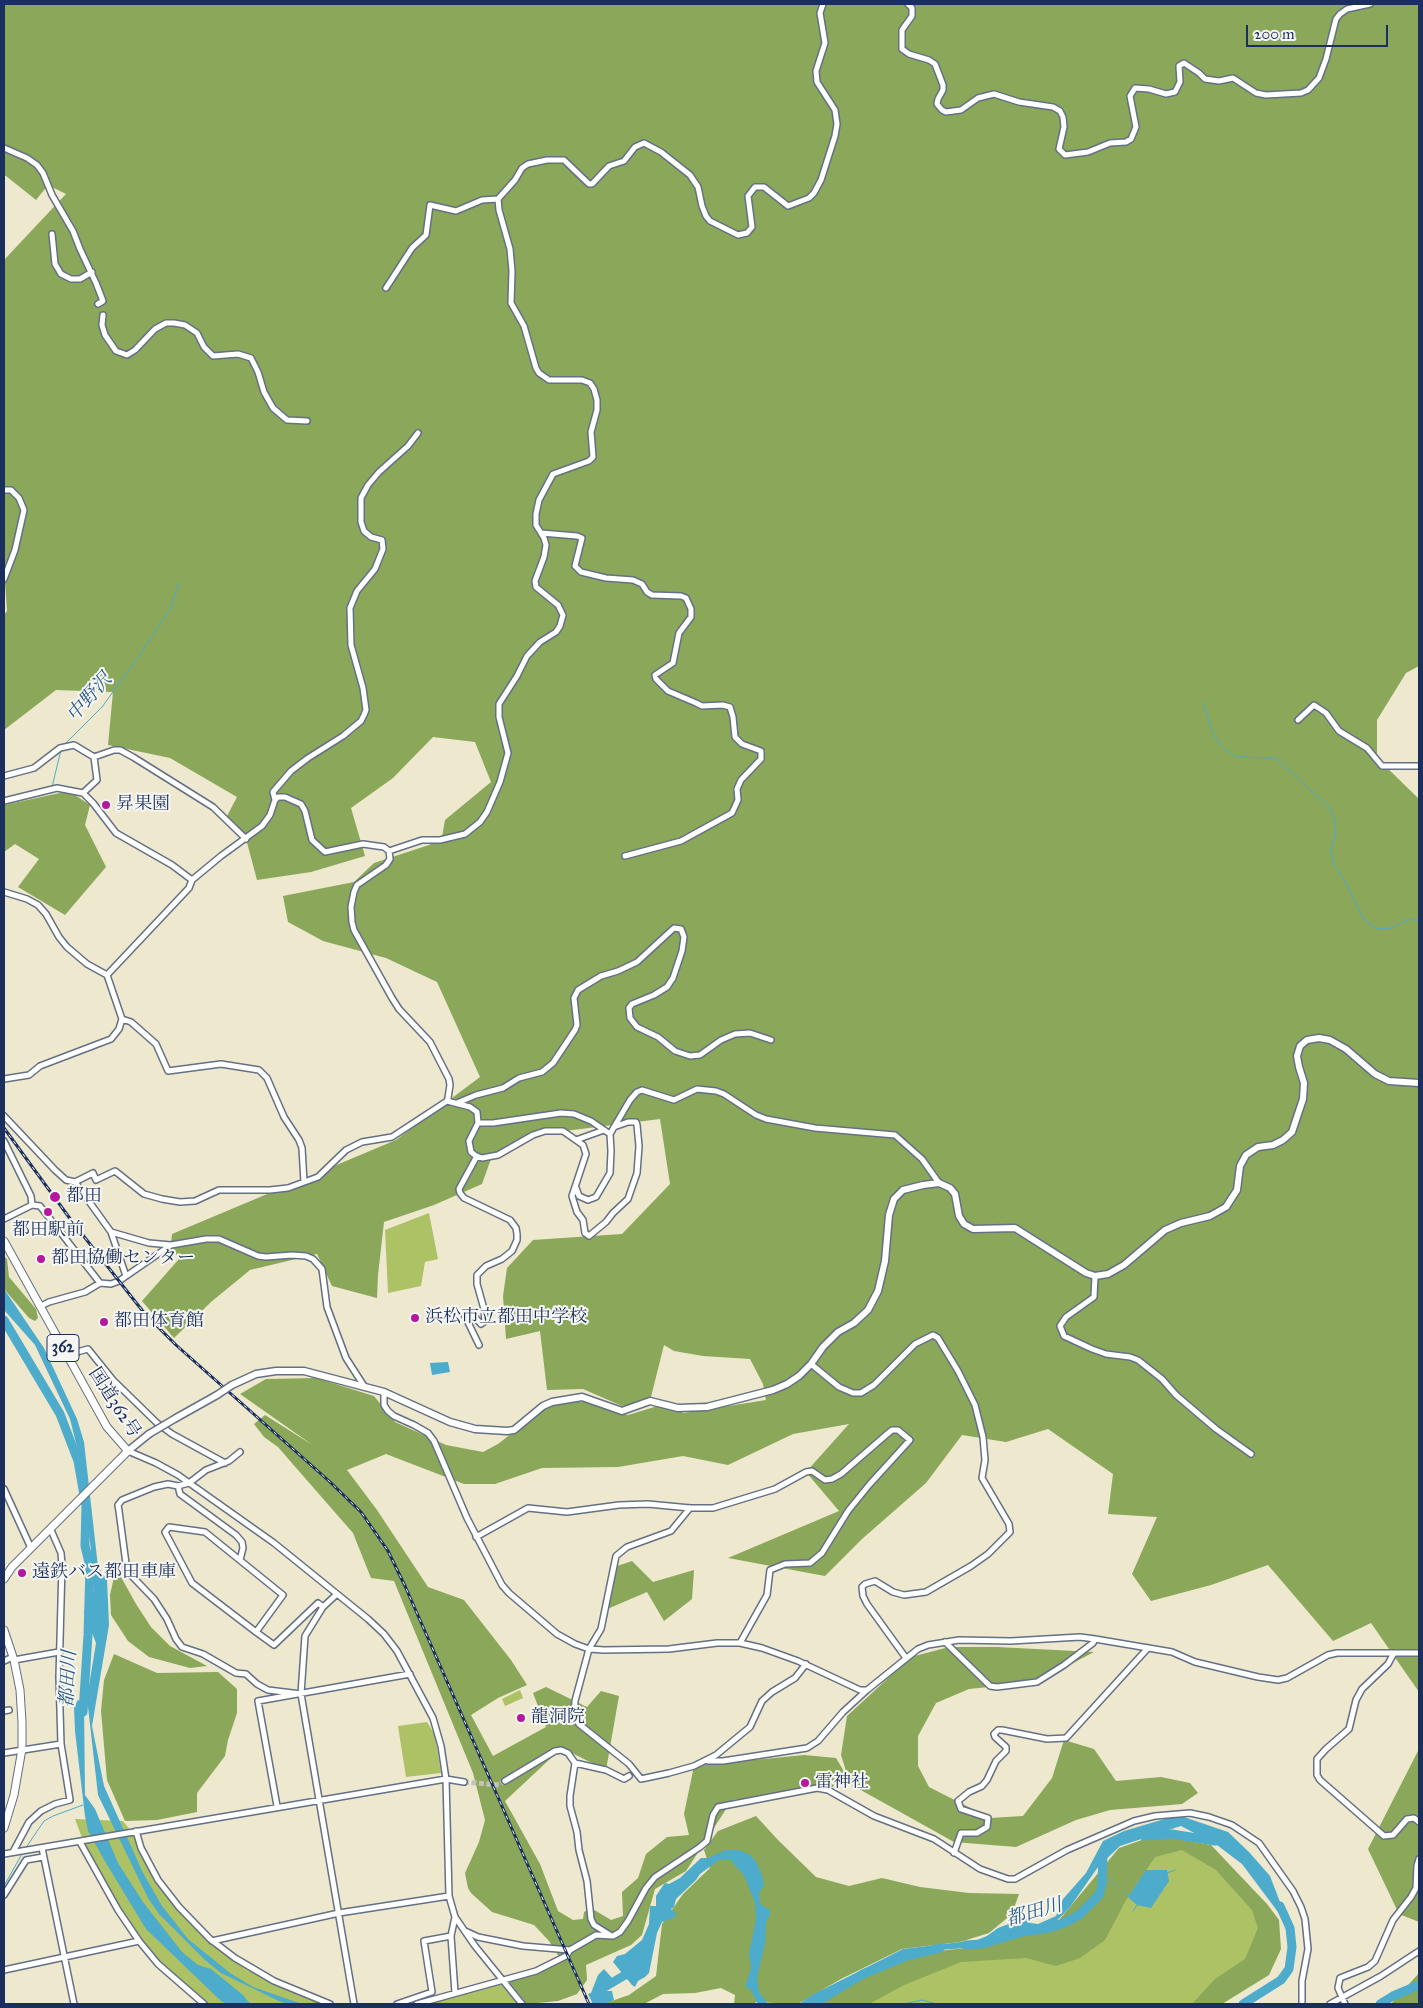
<!DOCTYPE html>
<html>
<head>
<meta charset="utf-8">
<style>
	body { margin:0 }
	#map { position:relative; width:1423px; height:2008px; overflow:hidden; background:#ede8ce; font-family:"IM FELL Great Primer",serif }
	canvas { display:block }
	.frame { position:absolute; inset:0; border:5px solid #1b2f5e; pointer-events:none }
	.scale { position:absolute; left:1246px; top:25px; width:142px; height:22px; box-sizing:border-box; border:2px solid #1b2f5e; border-top:0; padding-left:6px; font-size:15px; line-height:18px; white-space:nowrap; color:#1b2f5e; -webkit-text-stroke:4px #f6f6f2; paint-order:stroke }
</style>
</head>
<body>
<div id="map">
<canvas width="1423" height="2008"></canvas>
<div class="frame"></div>
<div class="scale">200 m</div>
</div>
<script>
const c = document.querySelector('canvas').getContext('2d');
c.lineJoin = 'round';
function paint(path, color) {
  c.fillStyle = color;
  c.fill(path, 'evenodd');
}
function toPath(rows) {
  const path = new Path2D();
  for (const r of rows) {
    path.moveTo(r[0], r[1]);
    for (let i = 2; i < r.length; i += 2) path.lineTo(r[i], r[i + 1]);
  }
  return path;
}
function stroke(path, color, width, dash) {
  c.strokeStyle = color;
  c.lineWidth = width;
  c.lineCap = dash ? 'butt' : 'round';
  c.setLineDash(dash || []);
  c.stroke(path);
}
function write(font, color, halo, rows, align = 'center') {
  c.font = font + ' "IM FELL Great Primer","Noto Serif JP",serif';
  c.lineWidth = 4;
  c.setLineDash([]);
  c.textBaseline = 'middle';
  c.strokeStyle = halo;
  c.fillStyle = color;
  for (const [text, x, y, turn = 0] of rows) {
    c.save();
    c.translate(x, y);
    c.rotate((+turn || 0) * Math.PI / 180);
    c.textAlign = isNaN(turn) ? turn : align;
    if (halo) c.strokeText(text, 0, 0);
    c.fillText(text, 0, 0);
    c.restore();
  }
}
const green = toPath([
	[429,1213,438,1259,425,1262,421,1286,388,1293,385,1230],
	[520,1690,523,1698,505,1706,502,1699],
	[427,1722,435,1735,441,1773,406,1777,398,1726],
	[75,1819,123,1821,132,1832,166,1895,211,1944,247,1970,295,1991,334,2004,208,2004,170,1972,136,1935,105,1883,85,1846],
	[1196,1846,1257,1905,1262,1949,1206,2004,821,2004,1053,1932,1114,1860],
	[500,1983,517,2004,416,2004]
]);
const forest = toPath([
	[4,4,1419,4,1419,666,1406,673,1377,720,1377,758,1419,799,1419,1692,1371,1623,1333,1641,1268,1565,1211,1585,1151,1601,1132,1574,1157,1517,1108,1514,1113,1474,1048,1429,1006,1442,962,1435,926,1483,862,1539,825,1576,728,1558,839,1511,806,1472,849,1424,793,1434,728,1465,683,1456,618,1467,542,1468,495,1484,464,1484,386,1454,347,1470,377,1510,428,1587,464,1600,511,1660,527,1685,498,1698,471,1715,493,1756,546,1727,533,1693,546,1687,587,1707,601,1691,619,1696,606,1770,560,1747,551,1758,505,1801,540,1864,558,1911,573,1920,583,1919,584,1912,591,1908,611,1920,623,1916,622,1892,638,1878,646,1854,667,1837,689,1835,684,1814,694,1766,804,1755,836,1758,845,1773,829,1791,732,1800,686,1871,655,1889,642,1935,631,1945,586,1965,587,1980,577,1994,558,2001,527,2004,509,1982,540,1971,561,1960,549,1941,534,1925,492,1912,471,1893,468,1888,465,1873,479,1842,485,1820,473,1773,394,1581,371,1578,353,1533,291,1462,278,1447,264,1437,254,1424,265,1415,314,1446,240,1394,266,1379,316,1378,374,1396,395,1422,446,1445,483,1452,498,1444,552,1402,585,1402,628,1415,661,1405,684,1413,766,1400,763,1384,750,1359,703,1356,674,1351,664,1345,650,1401,622,1406,583,1389,547,1390,540,1331,506,1339,503,1296,507,1268,533,1240,622,1234,670,1184,660,1119,533,1135,492,1156,482,1184,434,1205,384,1222,378,1275,377,1298,332,1286,317,1254,250,1270,211,1302,174,1338,142,1301,179,1259,171,1244,172,1234,396,1140,480,1077,437,982,386,958,323,941,288,922,283,896,354,882,374,863,429,845,442,837,445,820,491,782,475,742,433,737,393,778,351,808,365,856,311,872,257,880,245,835,226,818,237,797,170,758,108,745,113,692,56,690,4,730,4,615,7,611,4,568,4,260,66,194,48,185,36,200,6,176,4,176],
	[69,791,90,805,85,825,106,867,65,915,18,887,39,859,15,844,4,852,4,805],
	[4,1256,7,1259,9,1277,36,1309,38,1318,35,1321,29,1318,4,1289],
	[632,1561,653,1582,694,1570,692,1599,664,1621,647,1592,605,1610,611,1568],
	[116,1568,136,1604,151,1627,170,1646,207,1666,190,1668,149,1657,128,1641,111,1615,110,1595],
	[949,1647,997,1647,1094,1652,1037,1682,969,1689,936,1703,918,1736,918,1766,929,1787,990,1818,1023,1816,1052,1778,1064,1740,1094,1749,1116,1781,1161,1777,1190,1783,1198,1793,1182,1804,1110,1810,1076,1820,1016,1847,954,1842,850,1784,841,1755,847,1716,911,1657],
	[114,1654,157,1673,218,1672,237,1689,237,1713,228,1740,225,1756,197,1793,197,1812,157,1820,125,1821,107,1780,101,1711,104,1680],
	[1419,1749,1419,1922,1399,1914,1368,1849],
	[756,1816,778,1840,816,1877,849,1886,882,1878,920,1887,969,1893,1019,1894,1012,1914,989,1933,960,1942,902,1949,841,1979,798,2004,755,2002,757,2004,734,2004,735,1995,721,1988,695,1993,663,1994,644,2004,603,2004,629,1995,656,1976,662,1924,683,1894,710,1868,704,1850,718,1831],
	[1156,1835,1211,1845,1267,1904,1279,1920,1281,1949,1269,1975,1222,2004,1192,2004,1215,1979,1245,1959,1258,1928,1252,1910,1216,1870,1182,1850,1155,1857,1126,1900,1105,1940,1080,1958,1056,1966,1026,1958,961,1962,904,1985,869,2004,816,2004,869,1972,918,1953,966,1948,1019,1934,1059,1920,1119,1848],
	[1419,1973,1419,2004,1391,2004]
]);
const water = toPath([
	[4,1289,44,1348,77,1419,84,1442,98,1567,107,1580,109,1625,92,1726,104,1786,143,1873,162,1906,188,1939,230,1973,253,1987,302,2004,289,2004,281,2002,221,1973,205,1960,159,1914,148,1898,98,1795,87,1698,96,1643,84,1612,94,1590,85,1479,70,1419,35,1345,4,1310],
	[448,1362,450,1372,432,1375,430,1363],
	[78,1700,84,1702,85,1795,95,1809,118,1863,143,1902,182,1952,198,1965,211,1969,243,1995,250,2004,227,2004,221,2001,146,1929,106,1863,88,1831,85,1816,75,1731,74,1707],
	[1178,1815,1228,1832,1249,1852,1270,1876,1290,1928,1242,1864,1217,1845,1181,1826,1120,1846,1098,1867,1070,1907,1054,1924,1045,1927,1026,1928,997,1935,991,1939,967,1948,922,1951,888,1960,830,1989,808,2004,799,2004,812,1995,903,1949,977,1940,987,1936,998,1928,1027,1917,1030,1916,1032,1919,1030,1923,1038,1924,1056,1916,1063,1899,1086,1873,1103,1841,1124,1831],
	[726,1850,739,1850,750,1855,757,1863,762,1876,764,1886,759,1892,760,1904,770,1910,770,1915,766,1922,765,1944,757,1978,759,1992,768,2004,758,2004,752,1992,749,1988,745,1987,751,1968,749,1953,756,1920,755,1903,744,1875,730,1860,719,1860,700,1874,696,1880,676,1899,674,1907,671,1909,677,1915,673,1918,662,1922,657,1933,649,1973,645,1977,638,1981,635,1987,632,1985,613,1962,617,1956,625,1954,642,1940,649,1924,650,1906,656,1906,656,1896,662,1887,665,1883,669,1884,680,1878,701,1858,708,1858],
	[1146,1870,1167,1870,1169,1881,1151,1908,1137,1905,1128,1897],
	[604,1969,612,1978,604,1988,605,1991,612,1991,614,2000,605,2004,593,2004,588,1994,591,1993,598,1975]
]);
const stream = toPath([
	[1203,703,1213,733,1219,743,1226,750,1239,757,1271,758,1278,760,1329,807,1335,820,1336,833,1331,850,1333,864,1345,881,1363,918,1371,925,1377,929,1391,928,1409,919,1419,921],
	[64,745,102,707,137,659,170,609,179,582],
	[52,787,61,750],
	[4,804,8,803],
	[25,1849,44,1821,53,1816,83,1805],
	[1167,1873,1175,1870],
	[1102,1874,1117,1886],
	[4,1886,23,1852],
	[1123,1891,1129,1896],
	[1133,1911,1137,1905],
	[904,2004,922,2000,937,2004]
]);
const river = toPath([
	[4,1320,60,1414,78,1461,86,1506,85,1546,90,1567,88,1635,83,1712],
	[1144,1836,1172,1834,1215,1841],
	[966,1945,982,1944,1022,1932,1049,1928,1064,1923,1079,1915,1099,1895,1102,1885,1103,1853],
	[596,2004,598,1991,625,1975,632,1966],
	[813,2004,863,1974,904,1957,940,1948],
	[1243,2004,1281,1980,1289,1969,1292,1947,1290,1928,1280,1906],
	[1380,2004,1393,1996,1419,1985]
]);
const minorTunnel = toPath([
	[464,1782,499,1785,505,1781]
]);
const minor = toPath([
	[908,4,912,8,912,16,902,30,902,49,909,54,929,60,935,64,943,85,943,90,938,99,937,104,942,110,946,112,961,110,978,98,994,94,1019,102,1053,107,1060,111,1063,117,1064,127,1059,149,1065,155,1088,152,1110,143,1126,142,1131,139,1136,127,1130,96,1135,88,1149,89,1166,94,1175,92,1180,82,1179,66,1184,63,1199,73,1205,79,1219,81,1233,78,1256,93,1266,95,1301,93,1308,90,1319,78,1326,59,1336,19,1340,14,1347,9,1370,4],
	[4,148,27,158,37,165,43,173,52,195,73,231,80,249,96,283,103,301,98,304],
	[52,234,55,264,61,274,71,279,80,279,92,272],
	[386,288,412,248,426,235,430,205,456,211,482,200,498,199],
	[103,315,102,325,105,335,116,351,127,355,135,350,155,329,166,323,174,323,185,325,197,333,204,347,213,356,238,354,251,358,258,372,264,392,273,408,287,420,307,421],
	[4,490,11,490,19,498,24,510,15,550,4,579],
	[541,533,577,536,582,538,575,566,581,572,606,578,633,580,642,584,647,592,652,595,681,596,686,598,691,609,691,617,679,633,673,663,655,675,656,679,668,691,696,703,702,706,723,705,730,707,733,717,735,737,742,744,761,751,761,759,741,780,737,789,738,800,732,813,681,841,625,856],
	[1298,720,1314,705,1326,713,1339,731,1367,748,1382,766,1419,766],
	[94,757,114,750,120,750,133,757,213,807,246,839],
	[4,776,34,768,60,748,74,745,94,757,97,780,83,793],
	[4,801,57,788,83,793,93,803,116,833,172,865,192,880],
	[389,851,422,840,440,840,465,834,480,822,487,812,500,782,508,753,499,717,499,704,517,676,527,656,540,642,556,632,560,626,563,615,558,605,536,587,535,581,544,557,546,545,544,538,536,525,536,514,539,500,553,474,589,461,593,457,591,432,597,410,597,400,594,389,590,383,582,380,549,380,539,373,536,368,524,326,511,303,512,271,510,249,499,210,498,199,515,180,522,168,528,164,547,160,564,160,589,184,592,184,609,166,624,161,635,147,644,143,661,152,690,175,698,187,702,206,706,216,710,221,738,235,747,233,752,227,748,196,755,187,764,187,788,206,809,198,814,193,821,180,835,136,837,124,835,110,817,82,816,71,825,43,820,13,823,4],
	[4,892,27,899,38,905,46,914,59,937,67,947,87,964,107,975,122,1019,119,1029,111,1039,40,1066,29,1075,4,1079],
	[107,975,189,888,192,880,221,856,262,826,270,815,275,800,273,792,291,771,308,758,343,736,361,721,364,715,366,710,363,688,351,645,350,608,357,591,375,569,383,549,382,540,371,537,364,531,361,522,361,498,368,485,379,472,408,446,418,433],
	[122,1019,131,1022,156,1044,168,1071,221,1064,259,1070,267,1078,284,1117,299,1140,302,1148,304,1182],
	[447,1101,470,1107,477,1112,478,1123,469,1141,471,1152,476,1156,482,1158,498,1155,533,1135,545,1131,563,1131,583,1145,586,1154,572,1196,577,1212,583,1220,585,1233,589,1236,606,1222,613,1213,628,1199,637,1173,639,1146,637,1125,636,1122,628,1122,614,1127],
	[457,1103,476,1095,503,1088,519,1078,542,1072,553,1063,575,1030,577,1025,574,998,578,990,601,976,618,971,637,962,674,928,681,929,684,937,682,951,673,978,667,987,654,995,632,1004,629,1008,630,1018,637,1027,658,1037,675,1051,690,1056,700,1055,721,1040,735,1034,750,1033,771,1040],
	[4,1116,55,1170,66,1180,75,1182,111,1232,149,1243,171,1245,206,1239,219,1239,258,1256,266,1257,292,1255,306,1256,313,1259,322,1269,327,1307,346,1358,364,1386],
	[478,1123,493,1123,561,1113,574,1114,591,1121,610,1134],
	[576,1140,604,1130],
	[4,1141,31,1196,32,1205],
	[477,1156,459,1189,460,1193,464,1198,510,1220,516,1228,517,1234,517,1240,512,1251,502,1259,486,1266,477,1275,477,1284,484,1309,485,1321,481,1324,470,1312,464,1314,479,1345],
	[75,1182,93,1173,96,1180,115,1171,144,1194,162,1199,180,1202,195,1201,219,1190,270,1190,288,1188,318,1177,346,1150,362,1142,392,1137,447,1101,448,1098,450,1085,449,1079,430,1042,399,1009,392,998,354,930,352,922,351,907,354,892,357,885,386,865,390,859,389,851,384,847,363,844,325,852,312,840,305,811,301,804,285,797,278,797,275,800],
	[576,1188,579,1196,588,1200,596,1197,610,1173,611,1151,610,1134,630,1100,637,1092,642,1090,674,1100,697,1089,716,1091,724,1094,756,1115,766,1119,815,1128,895,1135,922,1159,939,1183],
	[4,1219,32,1205,40,1206,100,1283],
	[111,1232,126,1276],
	[1095,1276,1094,1297,1066,1317,1060,1326,1064,1336,1092,1349,1106,1354,1130,1357,1138,1360,1162,1379,1176,1395,1216,1429,1251,1454],
	[41,1306,49,1302,85,1292,100,1283,111,1284,119,1281,171,1245],
	[66,1355,88,1349,113,1380,157,1423,172,1434,225,1463],
	[811,1364,839,1387,853,1393,861,1393,874,1385,915,1344,933,1335,938,1338,958,1371,975,1405,983,1437,985,1460,982,1478,1009,1524,1010,1532,988,1554,971,1566,926,1592,904,1595,893,1592,875,1581,865,1584,862,1587,863,1596,867,1604,906,1658],
	[384,1392,384,1405,388,1411,394,1416,414,1425,428,1433,434,1441,467,1518,502,1585,509,1593,557,1634,575,1644,589,1649,604,1650,669,1649,717,1643,740,1643,762,1648,798,1661,860,1690,867,1690,918,1649,928,1645,959,1640,1011,1641,1080,1637,1095,1639,1172,1652,1195,1662,1258,1677,1278,1680,1287,1678,1328,1655,1337,1653,1419,1653],
	[128,1451,156,1463,178,1475,274,1543,368,1619,384,1634,397,1651,433,1718,441,1746,446,1779,449,1896,455,1917,475,1946,522,2004],
	[240,1452,229,1461,206,1470,189,1483,178,1486,168,1484,154,1487,122,1500,118,1505,119,1511,127,1571,154,1599,167,1619,176,1639,182,1647,203,1654,236,1673,246,1674,257,1684,268,1690,301,1694],
	[178,1486,180,1494,236,1535,242,1542,243,1548,240,1560],
	[4,1489,31,1548],
	[690,1508,671,1531,627,1547,616,1556,601,1629,589,1649,575,1701,574,1716,579,1724,629,1764,641,1779,669,1773,694,1766,716,1755,750,1727,762,1701,772,1692,795,1678,806,1664],
	[476,1537,528,1508,567,1512,619,1505,648,1504,690,1508,713,1508,775,1489,806,1472,812,1471,825,1480,832,1479,841,1474,886,1435,892,1430,898,1430,910,1440,869,1485,848,1511,822,1553,810,1563,785,1564,770,1570,767,1595,740,1643],
	[337,1594,323,1607,305,1636,301,1694,354,2004],
	[256,1632,283,1595,205,1532,169,1527,165,1532,192,1583,256,1632,274,1645,318,1603,323,1607],
	[945,1642,990,1686,997,1687,1037,1682,1064,1665,1093,1643,1095,1639],
	[1394,1653,1388,1664,1362,1689,1356,1700,1349,1729,1326,1749,1317,1759,1317,1775,1320,1780,1384,1836,1393,1835,1407,1819,1414,1818,1419,1822],
	[14,1660,59,1652],
	[4,1661,13,1657],
	[4,1711,9,1710],
	[4,1753,61,1744],
	[708,1761,723,1761,807,1748,818,1741,843,1712,867,1690],
	[575,1763,606,1770,624,1779,629,1776],
	[505,1781,555,1751,561,1750,568,1753,575,1763,570,1796,570,1806,577,1832,579,1850,587,1881,591,1919,594,1925,610,1935],
	[277,1806,258,1701,410,1674],
	[136,1831,141,1848,158,1880,179,1907,210,1939,235,1958,274,1981,330,2004],
	[80,1842,118,1910,139,1941,158,1964,204,2004],
	[42,1848,74,2004],
	[13,1852,29,1822,41,1811,55,1804,70,1800,61,1744,59,1677,62,1565,61,1553,51,1530],
	[954,1853,961,1833,977,1833,987,1827,988,1818,961,1809,958,1801,969,1792,982,1786,987,1780,996,1761,1006,1751,1006,1747,995,1737,994,1734,998,1730,1002,1730,1047,1739,1066,1738,1148,1648],
	[4,1854,446,1779,464,1782],
	[4,1895,26,1860,43,1857],
	[455,1917,451,1936,455,1993],
	[465,1931,478,1937,523,1946,570,1950],
	[212,1941,339,1913,449,1896],
	[4,1970,139,1941],
	[397,2004,432,1992,424,1941,451,1936],
	[417,2004,536,1971,566,1956,570,1950,596,1935,613,1936,620,1932,628,1921,646,1888,655,1877,700,1847,707,1841,713,1815,718,1807,817,1788,828,1790,874,1816,934,1839,980,1869,1008,1879,1015,1879,1067,1850,1134,1821,1155,1816,1190,1813,1209,1817,1232,1825,1259,1843,1293,1891,1301,1907,1305,1919,1308,1949,1302,1981,1302,2004],
	[1330,2004,1381,1976,1419,1951],
	[1345,2004,1338,1988,1340,1978,1368,1967,1375,1961,1393,1920,1411,1897,1416,1888,1417,1866,1419,1859]
]);
const major = toPath([
	[232,1385,256,1374,276,1371,304,1371,384,1392,450,1422,475,1429,507,1431,514,1430,543,1406,552,1402,582,1397,622,1411,650,1401,678,1408,707,1407,773,1390,787,1384,799,1376,811,1364,823,1347,838,1332,854,1323,868,1310,878,1291,885,1261,889,1215,894,1199,903,1190,923,1185,939,1183,950,1188,955,1194,959,1216,964,1224,973,1229,1015,1228,1086,1273,1095,1276,1108,1274,1124,1265,1165,1230,1181,1223,1210,1216,1226,1207,1237,1190,1240,1166,1246,1155,1258,1147,1273,1145,1283,1140,1292,1132,1303,1099,1304,1083,1299,1067,1297,1056,1300,1046,1307,1040,1319,1038,1330,1040,1346,1049,1375,1074,1389,1081,1419,1083],
	[176,1418,217,1395],
	[128,1451,149,1434]
]);
const highway = toPath([
	[4,1241,107,1427,128,1451,12,1567,4,1579],
	[4,1630,14,1660,20,1690,22,1722,22,1749,14,1795,4,1828]
]);
const rail = toPath([
	[4,1128,71,1220,145,1314,176,1345,329,1481,361,1512,375,1532,388,1551,405,1586,589,2004]
]);
const majorBridge = toPath([
	[217,1395,232,1385],
	[149,1434,176,1418]
]);
const markers = [
	[106,805,5,"#b5179e"],
	[55,1197,6,"#b5179e"],
	[48,1212,5,"#b5179e"],
	[41,1259,5,"#b5179e"],
	[415,1318,5,"#b5179e"],
	[104,1322,5,"#b5179e"],
	[22,1573,5,"#b5179e"],
	[521,1718,5,"#b5179e"],
	[805,1783,5,"#b5179e"]
];
const shields = [
	[63,1348,32]
];
const shieldNames = [
	["362",63,1348]
];
const poiNames = [
	["昇果園",116,805],
	["都田",66,1197],
	["都田駅前",48,1231,"center"],
	["都田協働センター",51,1259],
	["浜松市立都田中学校",425,1318],
	["都田体育館",114,1322],
	["遠鉄バス都田車庫",32,1573],
	["龍洞院",531,1718],
	["雷神社",815,1783]
];
const streetNames = [
	["国道362号",114,1403,57]
];
const waterNames = [
	["中野沢",90,698,-49],
	["都田川",69,1679,-87],
	["都田川",1034,1913,-16]
];
paint(green, '#adc165');
paint(forest, '#8aa75a');
paint(water, '#4dabcc');
stroke(stream, '#4dabcc', 1);
stroke(river, '#4dabcc', 9);
stroke(minorTunnel, '#c3c3b8', 5, [5, 2.5]);
stroke(minor, '#647085', 8);
stroke(major, '#647085', 9);
stroke(highway, '#647085', 9);
stroke(minor, '#fff', 5);
stroke(major, '#fff', 6);
stroke(highway, '#fff', 7);
stroke(rail, '#1b2f5e', 3);
stroke(rail, '#f6f6f2', 1, [4]);
stroke(majorBridge, '#647085', 9, []);
stroke(majorBridge, '#fff', 6);
for (const [x, y, r, color] of markers) {
  const dot = new Path2D();
  dot.arc(x, y, r, 0, 2 * Math.PI);
  c.fillStyle = color;
  c.fill(dot);
  stroke(dot, '#f6f6f2', 2);
}
for (const [x, y, w] of shields) {
  const box = new Path2D();
  box.roundRect(x - w / 2, y - 13.5, w, 27, 4);
  c.fillStyle = '#f6f6f2';
  c.fill(box);
  stroke(box, '#1b2f5e', 1);
}
write('bold 16px', '#1b2f5e', null, shieldNames);
write('18px', '#1b2f5e', '#f6f6f2', poiNames, 'left');
write('18px', '#1b2f5e', '#f6f6f2', streetNames);
write('italic 19px', '#2c5a84', '#f6f6f2', waterNames);
</script>
</body>
</html>
